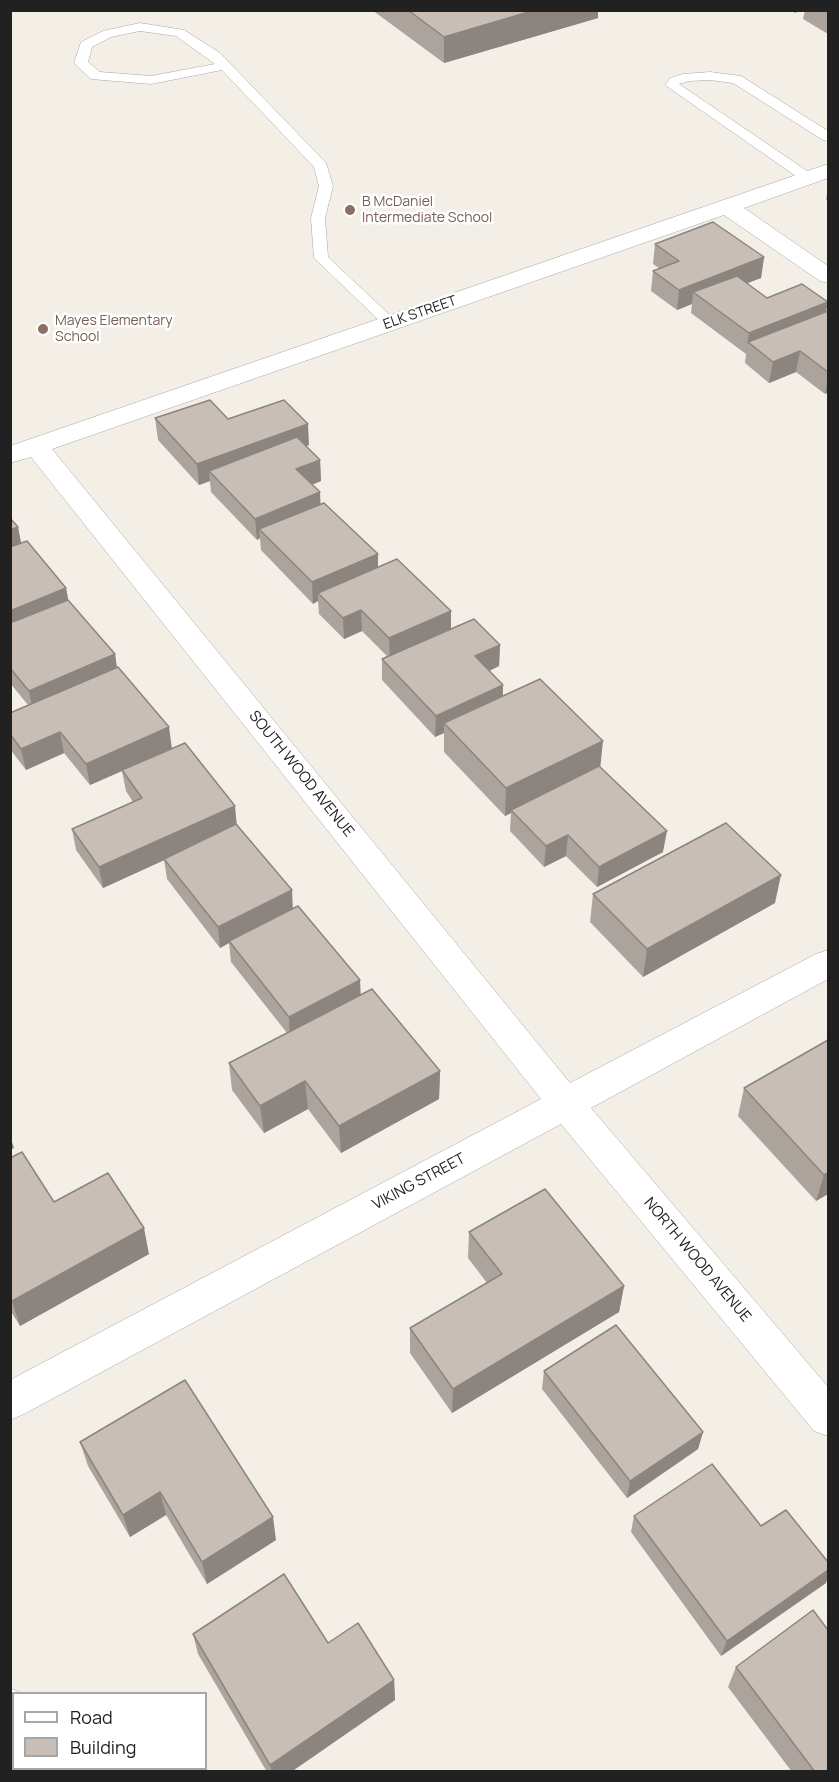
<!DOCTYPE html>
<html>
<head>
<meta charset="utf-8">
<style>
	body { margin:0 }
	#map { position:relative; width:839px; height:1782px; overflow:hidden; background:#f3efe7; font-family:Manrope,sans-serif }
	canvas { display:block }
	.frame { position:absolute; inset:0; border:12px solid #212121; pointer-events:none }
	.legend { position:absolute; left:12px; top:1692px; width:195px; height:78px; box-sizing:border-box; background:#fff; border:2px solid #a6a6a6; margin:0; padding:8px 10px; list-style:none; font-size:18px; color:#212121 }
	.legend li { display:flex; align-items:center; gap:12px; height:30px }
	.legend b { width:30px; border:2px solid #a6a6a6 }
</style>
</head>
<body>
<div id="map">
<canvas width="839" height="1782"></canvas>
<div class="frame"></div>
<ul class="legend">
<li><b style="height:8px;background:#fff"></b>Road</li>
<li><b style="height:16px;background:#c8beb6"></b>Building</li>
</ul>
</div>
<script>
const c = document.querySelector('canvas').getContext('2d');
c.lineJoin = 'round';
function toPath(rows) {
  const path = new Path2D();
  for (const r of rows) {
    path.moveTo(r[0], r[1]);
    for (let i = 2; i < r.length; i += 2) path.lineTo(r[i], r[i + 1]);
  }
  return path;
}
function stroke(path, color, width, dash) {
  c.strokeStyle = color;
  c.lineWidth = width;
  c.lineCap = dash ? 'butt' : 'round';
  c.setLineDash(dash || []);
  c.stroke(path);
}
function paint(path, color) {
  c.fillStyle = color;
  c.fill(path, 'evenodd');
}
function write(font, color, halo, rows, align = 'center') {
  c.font = font + ' Manrope,sans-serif';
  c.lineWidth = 5;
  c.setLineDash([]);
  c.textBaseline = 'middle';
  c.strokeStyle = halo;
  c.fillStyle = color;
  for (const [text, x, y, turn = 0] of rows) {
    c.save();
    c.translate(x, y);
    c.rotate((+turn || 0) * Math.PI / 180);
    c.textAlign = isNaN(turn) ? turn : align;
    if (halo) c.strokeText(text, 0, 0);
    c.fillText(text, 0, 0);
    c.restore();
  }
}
const service = toPath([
	[140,23,184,30,220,53,326,163,333,186,325,218,328,257,395,320,398,323,395,326,385,326,314,258,311,218,319,186,314,167,222,70,151,84,91,79,74,63,81,42,103,31,140,23],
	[140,31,176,36,215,64,151,76,100,72,88,62,92,47,111,37,140,31],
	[710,72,741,76,828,131,828,141,823,140,733,83,710,80,689,81,679,84,813,175,815,178,813,181,803,181,665,85,670,78,683,74,710,72]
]);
const minor = toPath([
	[828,164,828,178,744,208,828,266,828,283,820,281,724,215,52,449,570,1083,816,954,828,950,828,979,591,1108,828,1387,828,1436,814,1431,561,1124,24,1414,10,1420,10,1380,541,1099,31,457,10,463,10,446,828,164],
	[10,1688,23,1694,14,1694,14,1741,10,1739,10,1688],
	[14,1768,60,1768,61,1772,15,1772,14,1768]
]);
const wall = toPath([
	[372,10,598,10,598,18,444,63],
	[805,10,828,10,828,34,803,19],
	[828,188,828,201,826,199],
	[655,244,764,257,761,278,747,283,767,298,826,312,828,311,828,392,825,394,796,372,769,383,745,363,746,354,691,313,692,304,677,310,651,291,653,271,659,268,653,264],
	[155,418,228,419,309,445,306,446,320,460,321,481,312,485,320,504,378,554,378,567,451,629,500,645,499,666,489,671,503,685,503,696,600,767,663,852,597,887,566,856,544,867,510,831,511,813,505,816,444,752,444,733,435,737,382,680,382,659,387,656,362,631,344,639,319,614,318,601,313,604,261,550,260,538,257,540,211,492,210,481,199,485,158,440],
	[10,518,18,527,21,543,66,588,68,600,115,654,117,668,172,749,237,825,293,909,360,980,360,995,440,1071,439,1099,341,1153,308,1109,264,1133,232,1090,229,1063,287,1033,231,962,229,943,220,948,167,879,164,860,103,888,76,850,72,829,133,802,126,791,122,771,90,785,64,753,26,770,10,749,10,713,28,705,10,683],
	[593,894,775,903,643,977,590,922],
	[828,1040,828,1194,816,1201,738,1116,744,1088],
	[10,1158,54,1202,149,1254,20,1326,10,1310],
	[469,1232,624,1286,619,1312,452,1413,410,1353,410,1328,487,1283,468,1258],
	[544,1371,703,1432,698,1449,627,1498,542,1389],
	[80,1442,276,1540,207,1584,166,1515,130,1537,88,1466],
	[634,1516,826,1583,721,1656,631,1532],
	[193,1634,328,1643,394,1680,395,1700,291,1772,267,1772,198,1654],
	[736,1667,828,1772,792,1772,728,1687]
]);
const shadedWall = toPath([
	[535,10,598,10,598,18,444,63,444,37],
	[795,10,804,10,794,13],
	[764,257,761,278,704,300,693,292,692,304,677,310,679,290],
	[828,302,824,323,748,342,746,354,749,333],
	[800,351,796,372,769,383,773,362],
	[828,376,828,392,825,394],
	[308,424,309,445,216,479,209,471,210,481,199,485,197,464],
	[320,460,321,481,297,490,296,469],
	[320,492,321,513,259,529,260,538,257,540,255,519],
	[18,527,22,548,10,553,10,530],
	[378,554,378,575,318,593,318,601,313,604,312,582],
	[66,588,70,609,10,634,10,611],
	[361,610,362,631,344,639,343,618],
	[451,611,451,632,390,660,389,638],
	[500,645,499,666,474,678,475,656],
	[115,654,118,676,33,712,29,691],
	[503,685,502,706,444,723,444,733,435,737,436,716],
	[169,727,172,749,90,785,86,764],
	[60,732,64,753,26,770,21,749],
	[603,741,600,770,511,810,511,813,505,816,506,788],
	[235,806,237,827,103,888,99,867],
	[667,831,663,852,597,887,599,867],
	[568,835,566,856,544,867,546,846],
	[781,875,775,903,643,977,647,949],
	[292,890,293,911,229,941,229,943,220,948,218,927],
	[360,980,361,1000,290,1037,289,1017],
	[440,1071,439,1099,341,1153,339,1126],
	[305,1081,308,1109,264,1133,260,1106],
	[10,1136,14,1148,10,1150],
	[828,1172,828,1194,816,1201,824,1175],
	[144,1228,149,1254,20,1326,12,1301],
	[624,1286,619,1312,452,1413,453,1389],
	[703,1432,698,1449,627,1498,630,1481],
	[160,1492,166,1515,130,1537,123,1515],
	[273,1517,276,1540,207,1584,202,1562],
	[828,1570,828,1577,826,1583,721,1656,727,1641],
	[394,1680,395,1700,291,1772,272,1772,270,1765]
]);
const building = toPath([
	[408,10,535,10,444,37,408,10],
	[713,222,764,257,679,290,653,271,679,261,655,244,713,222],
	[737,276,767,298,802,284,828,302,749,333,693,292,737,276],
	[828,311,828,372,800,351,773,362,748,342,828,311],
	[210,400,228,419,284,400,308,424,197,464,155,418,210,400],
	[297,437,320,460,296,469,320,492,255,519,209,471,297,437],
	[324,503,378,554,312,582,259,529,324,503],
	[10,518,18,527,10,530,10,518],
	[27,541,66,588,10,611,10,547,27,541],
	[397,559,451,611,389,638,361,610,343,618,318,593,397,559],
	[68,600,115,654,29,691,10,668,10,623,68,600],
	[474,619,500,645,475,656,503,685,436,716,382,659,474,619],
	[118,667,169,727,86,764,60,732,21,749,10,734,10,713,118,667],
	[540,679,603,741,506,788,444,723,540,679],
	[185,743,235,806,99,867,72,829,142,798,122,770,185,743],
	[599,766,667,831,599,867,568,835,546,846,511,810,599,766],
	[726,823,781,875,647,949,593,894,726,823],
	[236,824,292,890,218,927,164,859,236,824],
	[298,906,360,980,289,1017,229,941,298,906],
	[372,989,440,1071,339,1126,305,1081,260,1106,229,1063,372,989],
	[828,1040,828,1172,824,1175,744,1088,828,1040],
	[22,1152,54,1202,108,1173,144,1228,12,1301,10,1299,10,1158,22,1152],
	[545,1189,624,1286,453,1389,410,1328,502,1274,469,1232,545,1189],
	[616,1325,703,1432,630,1481,544,1371,616,1325],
	[185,1380,273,1517,202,1562,160,1492,123,1515,80,1442,185,1380],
	[712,1464,761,1526,786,1510,828,1562,828,1570,727,1641,634,1516,712,1464],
	[284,1574,328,1643,358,1623,394,1680,270,1765,193,1634,284,1574],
	[813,1610,828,1630,828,1772,815,1772,736,1667,813,1610]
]);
const markers = [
	[350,210,6,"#8d6e63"],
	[43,329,6,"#8d6e63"]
];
const farEducationnames = [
	["B McDaniel",362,202],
	["Intermediate School",362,218],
	["Mayes Elementary",55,321],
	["School",55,337]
];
const farStreetnames = [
	["ELK STREET",420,313,-19]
];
const streetNames = [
	["SOUTH WOOD AVENUE",301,774,51],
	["VIKING STREET",419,1182,-28],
	["NORTH WOOD AVENUE",697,1260,50]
];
stroke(service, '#a8a8a8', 1);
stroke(minor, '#a8a8a8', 1);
paint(service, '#fff');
paint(minor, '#fff');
paint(wall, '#aca39d');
paint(shadedWall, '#8c857f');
paint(building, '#c8beb6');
stroke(building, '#8c857f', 1.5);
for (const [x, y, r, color] of markers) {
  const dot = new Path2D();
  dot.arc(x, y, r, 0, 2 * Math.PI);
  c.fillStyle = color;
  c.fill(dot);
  stroke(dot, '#fff', 2);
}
write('14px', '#785e54', '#fff', farEducationnames, 'left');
write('14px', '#212121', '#fff', farStreetnames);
write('15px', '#212121', '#fff', streetNames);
</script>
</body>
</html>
